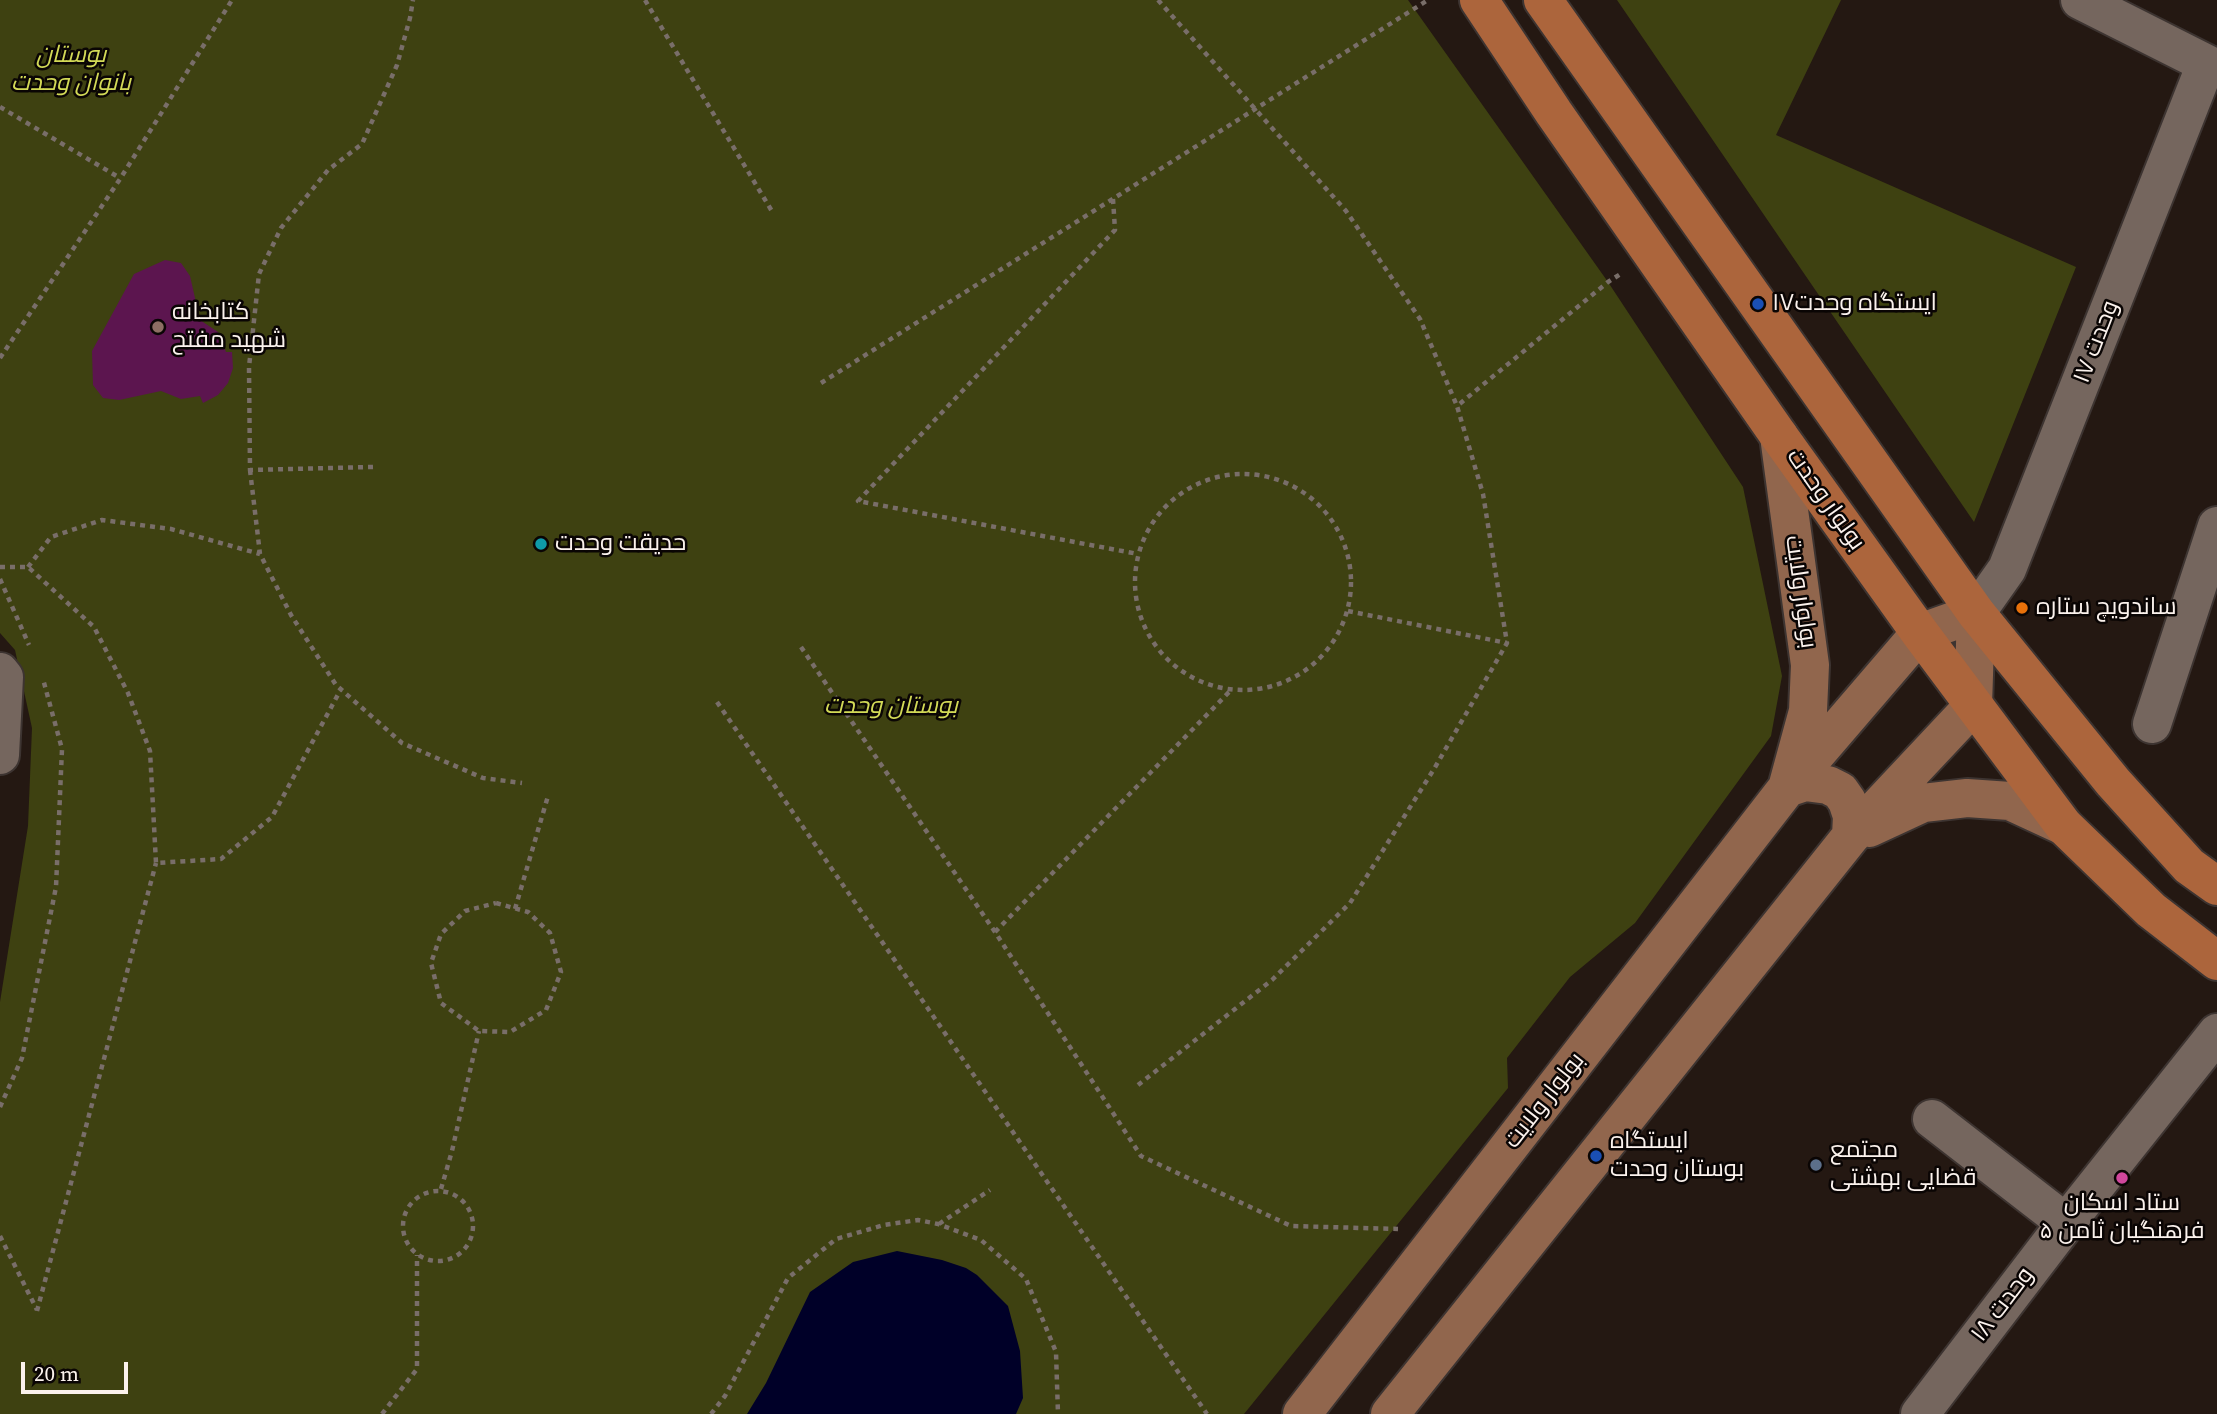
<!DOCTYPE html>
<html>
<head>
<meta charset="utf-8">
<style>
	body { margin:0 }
	#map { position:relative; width:2217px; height:1414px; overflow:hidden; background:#241812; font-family:"Source Serif 4",serif }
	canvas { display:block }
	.scale { position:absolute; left:21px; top:1362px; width:107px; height:32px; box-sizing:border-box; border:4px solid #fbf2ed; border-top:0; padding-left:9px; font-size:21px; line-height:24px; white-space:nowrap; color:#fbf2ed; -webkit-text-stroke:5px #0a0504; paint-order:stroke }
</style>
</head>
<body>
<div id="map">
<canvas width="2217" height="1414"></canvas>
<div class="scale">20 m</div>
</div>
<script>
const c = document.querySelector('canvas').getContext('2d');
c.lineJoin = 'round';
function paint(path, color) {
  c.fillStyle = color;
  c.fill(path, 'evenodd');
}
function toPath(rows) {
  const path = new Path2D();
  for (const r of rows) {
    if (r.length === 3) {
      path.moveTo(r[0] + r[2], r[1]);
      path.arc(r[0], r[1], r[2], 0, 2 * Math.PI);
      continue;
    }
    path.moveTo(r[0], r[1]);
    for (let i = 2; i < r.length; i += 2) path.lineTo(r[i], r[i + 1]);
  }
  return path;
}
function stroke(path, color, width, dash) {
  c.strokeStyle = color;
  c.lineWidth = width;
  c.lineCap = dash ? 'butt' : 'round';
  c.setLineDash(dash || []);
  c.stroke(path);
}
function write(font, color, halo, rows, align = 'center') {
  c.font = font + ' "Source Serif 4",Cairo,serif';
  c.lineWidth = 5;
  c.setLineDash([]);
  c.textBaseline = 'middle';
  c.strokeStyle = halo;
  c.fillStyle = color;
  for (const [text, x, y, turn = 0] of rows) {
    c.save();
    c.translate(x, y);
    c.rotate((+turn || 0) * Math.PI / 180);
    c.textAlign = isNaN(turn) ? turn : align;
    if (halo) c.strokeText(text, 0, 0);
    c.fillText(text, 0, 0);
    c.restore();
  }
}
const green = toPath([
	[0,0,1408,0,1608,282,1743,487,1782,676,1771,736,1635,923,1570,977,1507,1058,1508,1088,1244,1414,0,1414,0,1002,28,826,32,728,15,650,0,633],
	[1617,0,1841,0,1776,135,2076,267,1974,522]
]);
const water = toPath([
	[897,1251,942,1260,966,1268,977,1275,1008,1306,1020,1351,1023,1398,1016,1414,747,1414,766,1383,810,1292,853,1262]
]);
const building = toPath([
	[165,260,181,263,190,276,200,320,218,332,226,352,232,352,233,368,228,383,218,395,203,403,200,396,181,399,161,391,119,400,103,398,93,385,92,351,134,274]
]);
const path = toPath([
	[645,0,773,213],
	[1158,0,1346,211,1420,319,1457,406],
	[0,107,120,178],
	[1113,199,1115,230,858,501,1138,554],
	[0,358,120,179,232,0],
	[821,383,1428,0],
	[373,467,250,470,249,367,259,274,281,228,328,170,362,144,397,65,410,18,413,0],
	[250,470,260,554,291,615,336,685,402,743,483,778,522,783],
	[1243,582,108],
	[0,567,28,567,94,627,128,693,150,751,156,863,221,859,272,817,341,689],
	[28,567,51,537,102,520,171,529,260,554],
	[0,579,29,645],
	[1348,611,1507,643],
	[801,647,995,932,1141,1156,1291,1226,1398,1229],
	[717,702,1207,1414],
	[496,903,528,912,550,933,561,972,546,1010,510,1032,479,1031,441,1003,431,963,441,934,465,911,496,903],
	[515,909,548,796],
	[995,932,1232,689],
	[1138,1085,1272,980,1350,903,1434,769,1507,643,1483,494,1457,406,1608,282,1622,273],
	[0,1107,22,1058,56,887,62,749,43,679],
	[441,1189,452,1151,479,1031],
	[438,1226,35],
	[939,1224,990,1190],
	[0,1236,37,1310],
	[37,1311,156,863],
	[382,1414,417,1369,417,1255],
	[711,1414,725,1396,788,1278,836,1239,884,1225,918,1220,938,1224,981,1240,1026,1279,1056,1352,1058,1414]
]);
const street = toPath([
	[2080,0,2217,69],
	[1976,613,2007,569,2206,64],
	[0,672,4,677,0,755],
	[2152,724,2217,526],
	[1932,1119,2066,1223],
	[1920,1414,2066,1223,2217,1033]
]);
const secondary = toPath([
	[1787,788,1805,782,1828,785,1840,791,1847,801,1852,816,1851,836],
	[1869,828,1923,803,1967,798,2010,801,2064,826],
	[1302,1414,1787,788,1808,711,1810,665,1779,436],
	[1390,1414,1851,836,1973,706,1976,613,1920,633,1787,788]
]);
const primary = toPath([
	[1479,0,1554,113,1779,436,1920,633,2064,826,2151,910,2217,961],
	[1543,0,1976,613,2113,782,2189,866,2217,886]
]);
const markers = [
	[1758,304,7,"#1a4fb4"],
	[158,327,7,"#8d6e63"],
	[541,544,7,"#0f9aa8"],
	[2022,608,7,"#e8710a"],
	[1596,1156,7,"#1a4fb4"],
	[1816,1165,7,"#5c6f8a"],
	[2122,1178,7,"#d1479c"]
];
const parkNames = [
	["بوستان",71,56],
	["بانوان وحدت",71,84],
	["بوستان وحدت",891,707]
];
const poiNames = [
	["ایستگاه وحدت۱۷",1772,304],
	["کتابخانه",172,313],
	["شهید مفتح",172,341],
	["حدیقت وحدت",555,544],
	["ساندویچ ستاره",2036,608],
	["ایستگاه",1610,1142],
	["بوستان وحدت",1610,1170],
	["مجتمع",1830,1151],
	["قضایی بهشتی",1830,1179],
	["ستاد اسکان",2122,1204,"center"],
	["فرهنگیان ثامن ۵",2122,1232,"center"]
];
const streetNames = [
	["وحدت ۱۷",2097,342,-69],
	["بولوار وحدت",1825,500,55],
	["بولوار ولایت",1800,592,82],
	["بولوار ولایت",1545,1101,-52],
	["وحدت ۱۸",2003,1305,-53]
];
paint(green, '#3e4111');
paint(water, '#000028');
paint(building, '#5c154f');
stroke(street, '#3d3431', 42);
stroke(secondary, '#3d3431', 42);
stroke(primary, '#3d3431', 42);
stroke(path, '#796e69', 4.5, [5, 5]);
stroke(street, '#75665e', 38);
stroke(secondary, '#91664d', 38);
stroke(primary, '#ac653c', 38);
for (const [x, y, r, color] of markers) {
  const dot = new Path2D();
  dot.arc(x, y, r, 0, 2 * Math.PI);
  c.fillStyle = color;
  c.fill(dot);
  stroke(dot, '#0a0504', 2.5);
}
write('italic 24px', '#d3da57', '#0a0504', parkNames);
write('24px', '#fbf2ed', '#0a0504', poiNames, 'left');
write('24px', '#fbf2ed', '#0a0504', streetNames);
</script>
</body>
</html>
